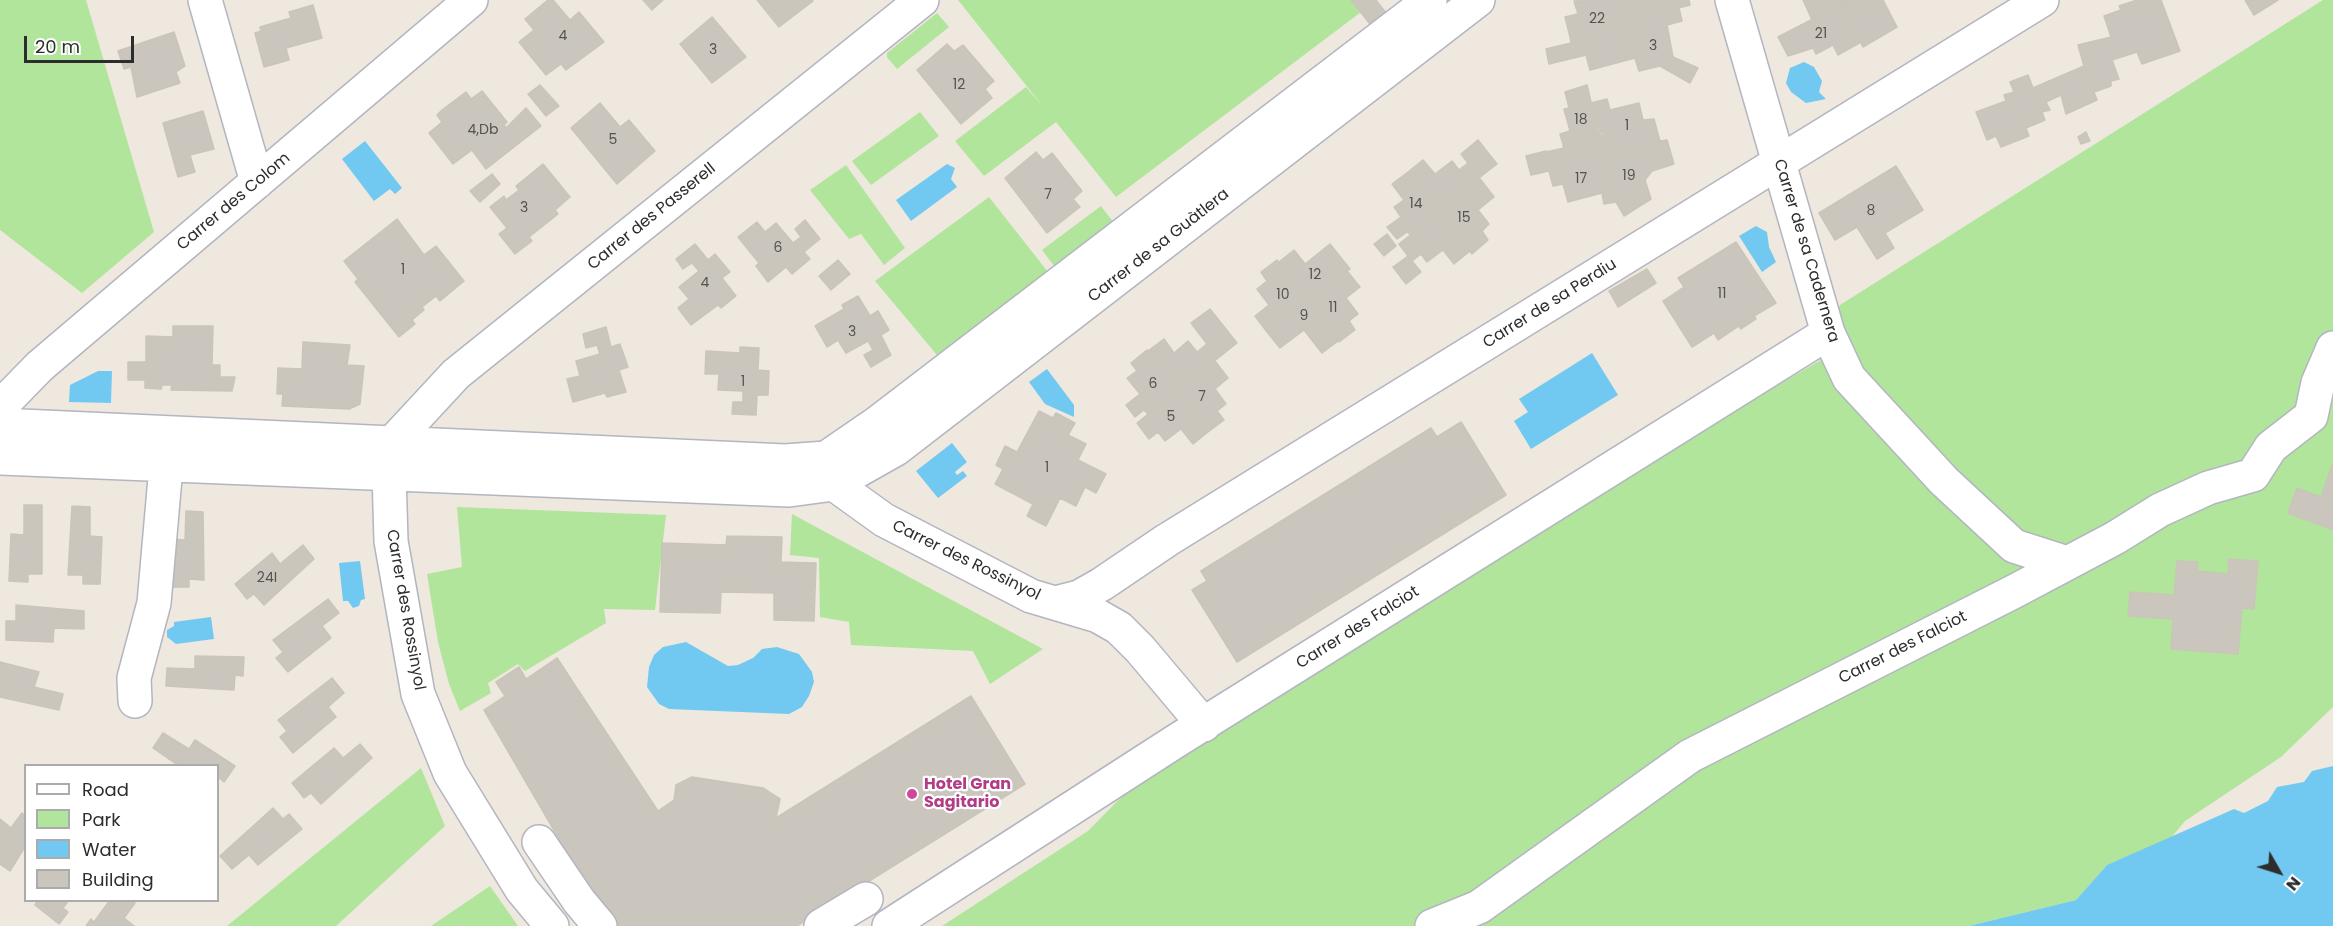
<!DOCTYPE html>
<html>
<head>
<meta charset="utf-8">
<style>
	body { margin:0 }
	#map { position:relative; width:2333px; height:926px; overflow:hidden; background:#eee8df; font-family:Poppins,sans-serif }
	canvas { display:block }
	.legend { position:absolute; left:24px; top:764px; width:195px; height:138px; box-sizing:border-box; background:#fff; border:2px solid #ababab; margin:0; padding:8px 10px; list-style:none; font-size:18px; color:#2d2d2d }
	.legend li { display:flex; align-items:center; gap:12px; height:30px }
	.legend b { width:30px; border:2px solid #ababab }
	.north { position:absolute; left:2249px; top:842px; width:60px; height:60px; -webkit-text-stroke:4px #fff; paint-order:stroke; rotate:129deg; font-size:16px; font-weight:700; line-height:24px; text-align:center; color:#2d2d2d }
	.north::after { content:''; display:block; margin:auto; width:21px; height:27px; background:#2d2d2d; clip-path:polygon(50% 0,100% 100%,50% 72%,0 100%) }
	.scale { position:absolute; left:24px; top:36px; width:110px; height:27px; box-sizing:border-box; border:3px solid #2d2d2d; border-top:0; padding-left:8px; font-size:18px; line-height:21px; white-space:nowrap; color:#2d2d2d; -webkit-text-stroke:4px #fff; paint-order:stroke }
</style>
</head>
<body>
<div id="map">
<canvas width="2333" height="926"></canvas>
<ul class="legend">
<li><b style="height:8px;background:#fff"></b>Road</li>
<li><b style="height:16px;background:#b1e59b"></b>Park</li>
<li><b style="height:16px;background:#71c9f1"></b>Water</li>
<li><b style="height:16px;background:#cac6bd"></b>Building</li>
</ul>
<div class="north">N</div>
<div class="scale">20 m</div>
</div>
<script>
const c = document.querySelector('canvas').getContext('2d');
c.lineJoin = 'round';
function paint(path, color) {
  c.fillStyle = color;
  c.fill(path, 'evenodd');
}
function toPath(rows) {
  const path = new Path2D();
  for (const r of rows) {
    path.moveTo(r[0], r[1]);
    for (let i = 2; i < r.length; i += 2) path.lineTo(r[i], r[i + 1]);
  }
  return path;
}
function stroke(path, color, width, dash) {
  c.strokeStyle = color;
  c.lineWidth = width;
  c.lineCap = dash ? 'butt' : 'round';
  c.setLineDash(dash || []);
  c.stroke(path);
}
function write(font, color, halo, rows, align = 'center') {
  c.font = font + ' Poppins,sans-serif';
  c.lineWidth = 4.5;
  c.setLineDash([]);
  c.textBaseline = 'middle';
  c.strokeStyle = halo;
  c.fillStyle = color;
  for (const [text, x, y, turn = 0] of rows) {
    c.save();
    c.translate(x, y);
    c.rotate((+turn || 0) * Math.PI / 180);
    c.textAlign = isNaN(turn) ? turn : align;
    if (halo) c.strokeText(text, 0, 0);
    c.fillText(text, 0, 0);
    c.restore();
  }
}
const green = toPath([
	[0,0,86,0,154,232,82,293,0,230],
	[958,0,1351,0,1361,12,1116,197,1056,122,984,176,955,141,1026,87,1045,109],
	[2323,0,2333,0,2333,707,2281,757,2185,821,2170,839,2107,865,2076,900,1969,926,942,926,1088,831,1141,777,1657,456,1843,347,1836,312,1840,305],
	[937,13,949,27,897,69,887,57,887,53],
	[920,112,939,136,871,185,852,161],
	[846,165,905,248,884,265,861,234,849,239,810,190],
	[989,197,1048,272,937,355,875,281],
	[1101,206,1114,223,1055,267,1042,250],
	[457,507,666,515,655,610,604,609,606,623,525,671,518,664,488,683,491,693,460,711,449,684,438,642,427,574,462,567],
	[792,514,1043,649,990,684,973,651,851,645,849,622,820,617,819,558,790,555],
	[421,768,445,826,336,926,227,926],
	[490,886,518,926,431,926]
]);
const water = toPath([
	[1804,62,1814,67,1822,81,1819,92,1826,99,1806,103,1791,92,1786,83,1790,68],
	[365,141,402,188,395,194,390,189,374,201,342,159],
	[947,164,955,168,951,179,957,187,911,221,896,200],
	[1756,226,1767,232,1769,247,1776,262,1762,272,1739,236],
	[1592,353,1618,395,1531,449,1514,421,1528,412,1519,399],
	[1047,369,1074,405,1074,417,1045,404,1029,382],
	[98,371,112,371,111,403,69,402,70,385],
	[952,443,967,462,955,472,957,475,963,471,967,476,938,498,916,471],
	[360,561,365,599,361,600,359,606,353,608,348,601,343,601,339,563],
	[211,617,214,639,176,644,167,637,167,630,174,626,174,622],
	[686,642,728,666,738,665,753,658,762,649,777,647,799,654,812,672,814,682,809,696,802,707,789,714,669,709,659,704,647,687,649,667,654,655,663,647],
	[2333,766,2333,926,1969,926,2076,900,2107,865,2234,809,2244,813,2268,801,2277,787,2304,782,2312,771]
]);
const building = toPath([
	[548,0,553,0,570,20,579,12,604,42,566,70,561,64,546,75,519,42,534,30,525,19,548,0],
	[643,0,663,0,652,10,643,0],
	[757,0,812,0,813,1,779,27,757,0],
	[1351,0,1376,0,1386,13,1370,24,1351,0],
	[1619,0,1689,0,1690,5,1629,21,1624,1,1620,2,1619,0],
	[1619,0,1620,2,1624,1,1629,21,1570,37,1565,17,1578,14,1574,1,1619,0],
	[1803,0,1848,0,1849,1,1812,20,1803,0],
	[1883,0,1897,27,1863,47,1840,5,1850,0,1883,0],
	[2137,0,2161,0,2180,51,2142,64,2137,52,2112,60,2119,79,2111,81,2111,86,2094,92,2097,100,2066,114,2061,95,2046,102,2050,110,2042,112,2045,120,2026,128,2029,136,2001,147,1996,136,1987,140,1976,112,2006,101,2004,95,2014,92,2010,82,2028,75,2033,88,2084,66,2078,45,2111,37,2104,16,2121,10,2119,6,2137,0],
	[2245,0,2278,0,2254,15,2245,0],
	[313,5,322,38,286,48,289,60,264,67,255,33,261,31,260,27,291,18,289,12,313,5],
	[1840,5,1861,42,1838,55,1833,45,1816,54,1813,48,1788,56,1778,37,1840,5],
	[1679,8,1682,21,1667,25,1673,57,1698,68,1690,83,1660,66,1639,71,1633,52,1629,21,1679,8],
	[712,17,746,57,712,83,680,44,712,17],
	[1629,21,1635,58,1590,70,1586,55,1549,64,1546,49,1571,43,1570,37,1629,21],
	[174,32,185,66,176,72,180,83,137,97,131,67,124,69,118,51,174,32],
	[947,44,954,51,963,45,994,81,985,89,992,98,961,124,917,70,947,44],
	[540,85,559,106,546,116,528,94,540,85],
	[1587,85,1598,132,1602,131,1608,156,1601,157,1600,154,1549,167,1546,152,1564,148,1560,134,1570,131,1564,109,1569,108,1565,92,1587,85],
	[482,91,507,122,504,125,506,128,526,108,541,126,486,169,472,150,453,164,429,133,442,122,437,115,442,110,466,92,471,99,482,91],
	[1607,99,1610,110,1639,103,1643,120,1654,119,1661,145,1608,157,1591,103,1607,99],
	[600,103,620,127,629,120,655,151,617,184,571,128,600,103],
	[203,111,214,149,190,155,195,172,178,177,163,123,203,111],
	[2086,132,2090,141,2081,144,2078,137,2086,132],
	[1478,140,1497,164,1479,178,1481,180,1440,212,1408,172,1423,160,1435,174,1452,161,1459,170,1468,163,1461,154,1478,140],
	[1667,140,1674,164,1652,171,1645,180,1651,199,1624,216,1616,202,1608,171,1612,171,1608,157,1661,145,1660,141,1667,140],
	[1546,151,1549,167,1600,154,1601,157,1608,156,1612,171,1608,171,1616,202,1604,204,1602,193,1568,202,1563,184,1553,186,1549,171,1531,175,1526,156,1546,151],
	[1036,152,1043,160,1052,153,1082,191,1073,199,1080,207,1047,233,1005,178,1036,152],
	[543,164,570,197,555,210,558,214,529,237,532,241,515,254,499,234,507,228,490,207,504,196,506,200,519,190,516,186,543,164],
	[1896,166,1923,210,1885,233,1894,248,1877,259,1857,227,1835,240,1819,213,1896,166],
	[1408,172,1440,212,1411,235,1407,232,1397,239,1387,227,1401,217,1394,207,1404,200,1392,184,1408,172],
	[492,174,500,184,480,202,470,191,492,174],
	[1481,180,1494,197,1478,210,1489,224,1482,231,1488,240,1472,254,1439,212,1481,180],
	[1439,212,1470,251,1454,264,1443,250,1427,262,1421,254,1412,261,1421,272,1406,284,1393,267,1408,256,1399,244,1439,212],
	[397,219,424,255,436,246,464,281,440,301,436,296,422,307,424,310,412,320,415,324,399,337,355,282,358,279,344,261,397,219],
	[805,220,820,239,804,252,810,259,792,274,786,267,768,282,756,266,759,263,738,237,757,222,765,232,776,223,793,243,801,237,795,229,805,220],
	[1387,234,1396,246,1384,256,1374,244,1387,234],
	[1736,242,1776,303,1754,316,1756,319,1741,329,1739,326,1718,340,1714,333,1692,347,1663,301,1684,287,1678,278,1736,242],
	[695,244,708,260,715,254,730,272,722,278,736,296,721,308,718,305,691,325,678,308,689,299,679,287,699,271,692,263,683,269,676,259,695,244],
	[1330,244,1350,269,1308,301,1279,262,1294,250,1305,264,1330,244],
	[838,260,850,274,831,290,819,276,838,260],
	[1277,260,1308,301,1267,332,1255,316,1269,305,1257,289,1267,281,1261,272,1277,260],
	[1647,269,1656,283,1618,307,1609,291,1647,269],
	[1347,271,1360,287,1346,298,1358,314,1349,321,1355,330,1339,342,1308,301,1347,271],
	[858,296,870,316,878,311,889,330,881,335,891,355,871,367,864,355,873,350,868,341,846,353,838,340,827,347,815,326,844,309,842,305,858,296],
	[1308,301,1338,341,1322,353,1304,330,1280,348,1267,332,1308,301],
	[1210,309,1237,343,1178,390,1148,351,1164,339,1174,353,1188,341,1197,352,1207,344,1191,323,1210,309],
	[173,326,213,326,212,365,220,365,220,377,235,377,232,391,171,390,172,385,162,385,161,389,145,388,145,380,128,380,128,362,146,362,146,336,173,337,173,326],
	[606,327,611,347,620,344,628,367,619,370,626,392,607,397,605,393,573,402,567,379,580,376,576,361,600,354,597,345,586,348,583,334,606,327],
	[303,342,350,345,347,365,364,366,360,404,349,409,282,406,283,394,277,394,278,368,302,369,303,342],
	[740,347,759,348,758,370,769,371,768,395,757,395,756,415,732,414,733,402,743,402,743,391,718,390,719,374,705,374,706,351,740,353,740,347],
	[1147,350,1178,390,1148,414,1144,410,1135,417,1126,405,1140,394,1127,378,1137,371,1131,363,1147,350],
	[1215,361,1228,378,1215,389,1226,404,1217,411,1224,420,1208,432,1178,390,1215,361],
	[1178,390,1208,432,1193,444,1181,429,1165,441,1158,432,1149,439,1137,423,1178,390],
	[1039,411,1053,418,1056,413,1075,423,1068,435,1086,444,1078,460,1106,474,1096,493,1085,487,1076,506,1060,498,1046,526,1027,516,1033,504,995,484,1003,469,996,465,1005,446,1017,452,1039,411],
	[1461,422,1506,495,1237,662,1192,590,1207,581,1201,571,1431,428,1437,437,1461,422],
	[2333,463,2333,530,2288,513,2297,488,2321,497,2333,463],
	[24,505,42,505,42,574,28,574,28,582,9,581,11,534,24,535,24,505],
	[72,506,90,507,90,536,102,537,100,584,83,584,83,575,68,575,72,506],
	[186,511,203,512,204,580,189,579,189,587,170,587,172,539,185,540,186,511],
	[727,536,782,537,781,562,816,563,814,621,774,620,774,593,721,592,720,613,660,612,662,543,726,545,727,536],
	[303,545,314,559,264,605,254,594,247,599,235,584,272,553,280,564,303,545],
	[2229,559,2258,561,2254,609,2242,608,2238,654,2171,649,2173,619,2128,616,2130,592,2174,595,2177,561,2198,562,2197,571,2228,574,2229,559],
	[328,599,339,613,322,626,331,638,288,672,276,658,283,652,273,640,328,599],
	[16,605,84,611,84,629,54,628,53,642,6,640,6,621,16,621,16,605],
	[195,656,244,657,243,676,235,675,234,690,166,686,167,668,195,669,195,656],
	[557,658,658,811,674,800,676,785,692,777,763,788,780,799,776,818,971,696,1025,784,797,926,618,926,590,892,484,710,505,696,496,682,519,667,526,679,557,658],
	[0,662,39,672,34,687,63,694,59,710,0,697,0,662],
	[332,678,344,693,328,707,336,717,293,753,280,737,287,731,278,720,332,678],
	[163,733,189,749,195,740,235,766,224,782,218,777,218,766,179,766,153,748,163,733],
	[360,744,372,758,321,804,311,793,304,798,292,783,334,748,343,758,360,744],
	[273,808,283,819,289,814,302,829,258,865,249,855,232,869,220,856,273,808],
	[22,813,26,816,26,845,10,871,0,864,0,819,11,828,22,813],
	[38,900,69,900,63,908,68,912,59,924,35,905,38,900],
	[110,900,132,900,135,903,124,918,134,926,86,926,91,919,94,922,110,900]
]);
const minor = toPath([
	[205,0,257,182],
	[1732,0,1828,333,1849,378,1944,481,2014,546,2067,563],
	[0,407,40,366,471,0],
	[0,425,785,461,826,458,877,423,1430,0],
	[0,458,789,490,834,484,896,449,1478,0],
	[828,465,834,484,884,520,1031,596,1098,616,1119,628,1140,649,1204,725],
	[1056,603,1079,597,1102,584,1167,540,2042,0],
	[135,701,134,678,154,603,165,478],
	[539,842,579,901,600,926],
	[552,926,522,890,450,773,418,694,391,541,389,473,392,443,456,374,922,0],
	[821,926,866,899],
	[889,926,1176,741,1828,333],
	[1432,926,1479,907,1690,756,2015,591,2115,538,2160,510,2208,488,2253,475,2271,447,2311,416,2318,383,2333,348]
]);
const markers = [
	[912,794,6,"#d1479c"]
];
const numberNames = [
	["22",1597,19],
	["21",1821,34],
	["4",563,36],
	["3",1653,46],
	["3",713,50],
	["12",959,85],
	["18",1581,120],
	["1",1627,126],
	["4,Db",483,130],
	["5",613,140],
	["19",1629,176],
	["17",1581,179],
	["7",1048,195],
	["14",1416,204],
	["3",524,208],
	["8",1871,211],
	["15",1464,218],
	["6",778,248],
	["1",403,270],
	["12",1315,275],
	["4",705,283],
	["11",1722,294],
	["10",1283,295],
	["11",1333,308],
	["9",1304,316],
	["3",852,332],
	["1",743,382],
	["6",1153,384],
	["7",1202,397],
	["5",1171,417],
	["1",1047,468],
	["24I",267,578]
];
const streetNames = [
	["Carrer des Colom",234,202,-40],
	["Carrer des Passerell",652,217,-39],
	["Carrer de sa Guàtlera",1159,246,-38],
	["Carrer de sa Cadernera",1806,251,73],
	["Carrer de sa Perdiu",1550,304,-32],
	["Carrer des Rossinyol",966,561,26],
	["Carrer des Rossinyol",405,610,80],
	["Carrer des Falciot",1358,628,-32],
	["Carrer des Falciot",1903,648,-27]
];
const hotelNames = [
	["Hotel Gran",924,785],
	["Sagitario",924,803]
];
paint(green, '#b1e59b');
paint(water, '#71c9f1');
paint(building, '#cac6bd');
stroke(building, '#cac5b8', 1.5);
stroke(minor, '#b3b5c0', 36);
stroke(minor, '#fff', 33);
for (const [x, y, r, color] of markers) {
  const dot = new Path2D();
  dot.arc(x, y, r, 0, 2 * Math.PI);
  c.fillStyle = color;
  c.fill(dot);
  stroke(dot, '#fff', 2);
}
write('14px', '#545351', null, numberNames);
write('16px', '#2d2d2d', '#fff', streetNames);
write('bold 16px', '#b23c85', '#fff', hotelNames, 'left');
</script>
</body>
</html>
